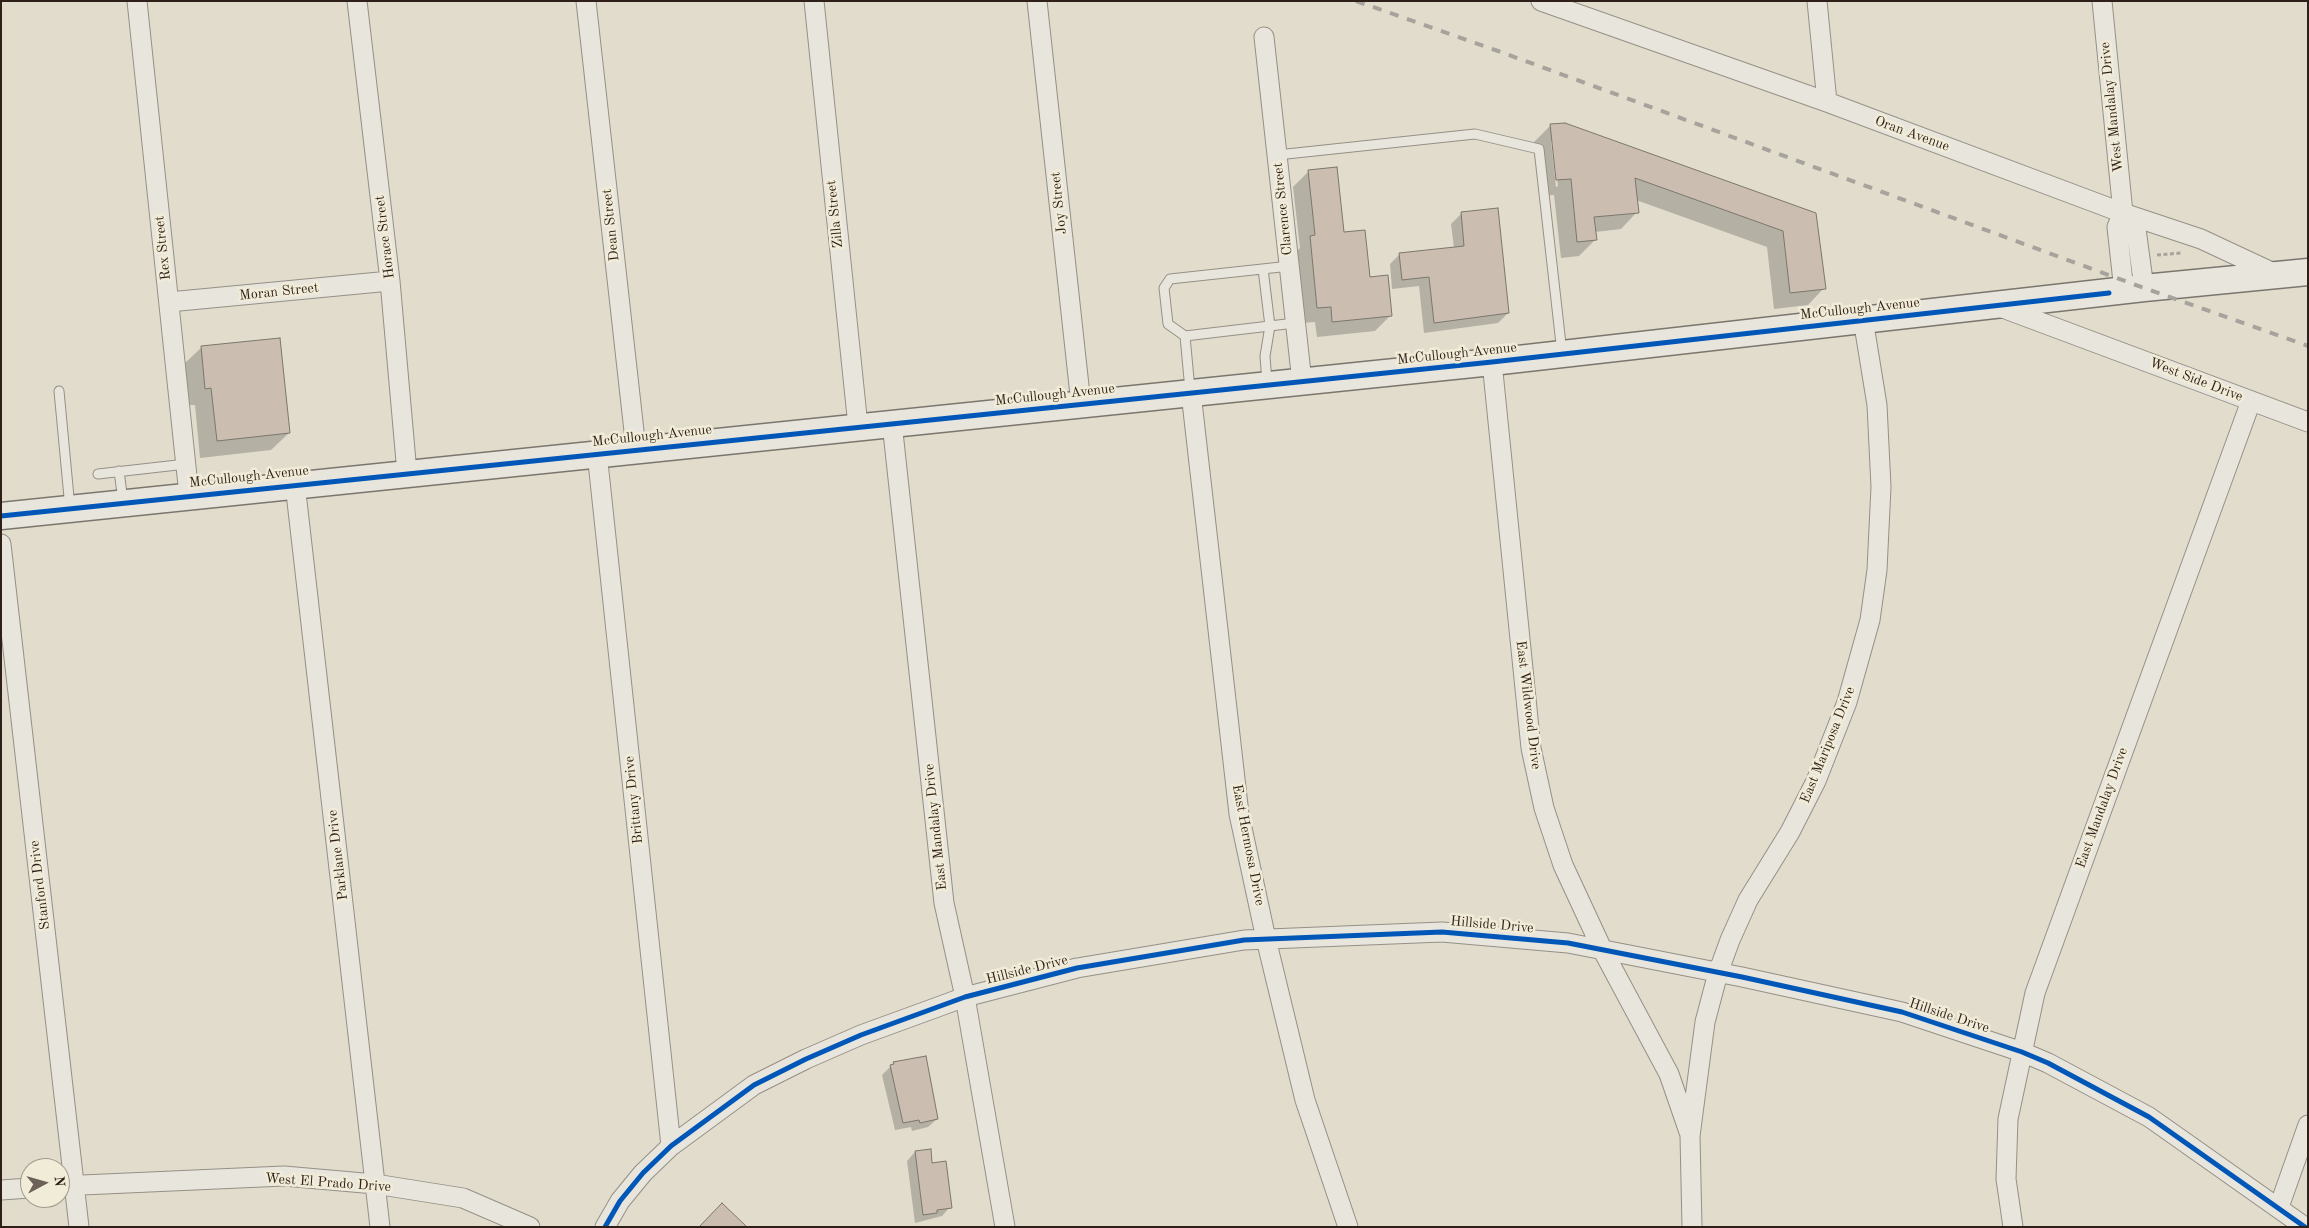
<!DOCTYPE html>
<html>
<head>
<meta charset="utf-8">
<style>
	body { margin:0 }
	#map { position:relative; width:2309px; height:1228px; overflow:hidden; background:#e1dccc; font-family:"Old Standard TT",serif }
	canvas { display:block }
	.frame { position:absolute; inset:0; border:2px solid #2f1f19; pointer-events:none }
	.north { position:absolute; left:20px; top:1158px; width:50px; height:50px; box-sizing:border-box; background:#f1ecd8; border:1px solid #a39a8c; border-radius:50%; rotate:84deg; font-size:14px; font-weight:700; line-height:20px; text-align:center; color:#2f1f19 }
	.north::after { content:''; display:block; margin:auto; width:18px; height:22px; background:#6d6158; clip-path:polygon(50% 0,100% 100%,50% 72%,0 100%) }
</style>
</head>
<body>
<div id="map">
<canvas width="2309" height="1228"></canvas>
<div class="frame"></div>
<div class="north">N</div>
</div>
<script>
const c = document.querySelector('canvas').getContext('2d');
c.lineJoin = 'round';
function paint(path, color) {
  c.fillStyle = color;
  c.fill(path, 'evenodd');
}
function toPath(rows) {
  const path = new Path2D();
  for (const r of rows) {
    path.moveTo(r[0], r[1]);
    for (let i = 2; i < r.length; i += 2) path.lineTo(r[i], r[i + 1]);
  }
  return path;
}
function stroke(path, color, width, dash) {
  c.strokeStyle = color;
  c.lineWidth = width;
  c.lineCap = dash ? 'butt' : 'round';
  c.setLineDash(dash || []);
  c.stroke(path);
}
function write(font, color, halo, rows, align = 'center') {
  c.font = font + ' "Old Standard TT",serif';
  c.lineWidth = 5;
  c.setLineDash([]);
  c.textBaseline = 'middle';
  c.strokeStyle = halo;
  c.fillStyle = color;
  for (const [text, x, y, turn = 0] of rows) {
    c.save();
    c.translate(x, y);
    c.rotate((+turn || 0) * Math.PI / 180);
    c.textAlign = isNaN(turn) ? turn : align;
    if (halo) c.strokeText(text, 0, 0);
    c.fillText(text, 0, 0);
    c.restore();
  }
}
const shadow = toPath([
	[1551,125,1814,214,1824,288,1808,305,1774,309,1767,247,1636,200,1637,212,1621,229,1595,232,1595,240,1579,256,1561,258,1554,195,1540,196,1534,142],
	[1551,141,1553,141,1558,186,1556,187],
	[1309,171,1343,234,1391,315,1375,331,1317,337,1315,322,1302,323,1295,253,1300,248,1293,187],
	[1461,214,1508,313,1498,323,1424,333,1419,286,1392,289,1390,264,1400,254,1454,248,1451,224],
	[202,347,289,433,271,450,200,458,195,405,188,405,184,364],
	[894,1063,937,1119,928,1127,912,1131,911,1127,895,1130,882,1075],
	[915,1152,931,1164,950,1207,942,1216,915,1223,907,1161]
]);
const building = toPath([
	[1565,123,1816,213,1826,289,1790,293,1783,231,1635,178,1639,213,1594,217,1597,240,1577,242,1571,179,1556,180,1550,124,1565,123],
	[1337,167,1344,232,1365,230,1370,277,1388,275,1392,316,1332,322,1331,307,1317,308,1310,236,1315,235,1308,170,1337,167],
	[1498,208,1509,313,1434,323,1429,277,1402,280,1399,253,1464,246,1461,212,1498,208],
	[280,338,290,433,217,441,211,388,205,389,201,346,280,338],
	[926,1056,938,1119,920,1123,919,1120,903,1123,890,1065,894,1064,893,1062,926,1056],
	[931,1149,932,1163,946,1161,952,1208,937,1210,937,1213,923,1215,915,1151,931,1149],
	[722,1203,747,1227,699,1227,722,1203]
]);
const path = toPath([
	[2157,255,2181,253]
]);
const lane = toPath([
	[1277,155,1475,134,1539,149,1562,353],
	[1263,269,1270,326,1265,356,1267,383],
	[1185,336,1295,323],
	[1190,390,1185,336,1168,324,1164,288,1170,279,1290,266],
	[59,391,70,508],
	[119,471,123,501],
	[98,474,186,464]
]);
const street = toPath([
	[137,1,189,495],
	[357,1,390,281,407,473],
	[586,1,636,449],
	[814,1,858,426],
	[1037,1,1081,404],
	[1541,1,1827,102,2123,213,2201,239,2278,275],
	[1817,1,1827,102],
	[2102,1,2123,213,2117,227,2124,291],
	[1264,37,1302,382],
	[2123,213,2136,229,2144,288],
	[169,302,390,281],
	[2000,307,2308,422],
	[1492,362,1531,748,1544,808,1563,865,1602,949,1669,1074,1689,1132],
	[1191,393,1239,814,1266,939,1305,1100,1348,1227],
	[892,423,944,903,965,997,1005,1227],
	[597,453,671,1146],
	[295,484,380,1227],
	[1,544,79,1227],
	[60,1186,284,1176,375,1184,463,1198,530,1227],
	[1,1190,30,1188],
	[2279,1207,2308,1125],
	[605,1227,620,1201,643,1173,671,1146,754,1085,806,1059,861,1035,965,997,1077,968,1244,940,1442,932,1568,943,1742,977,1902,1012,2022,1052,2048,1063,2149,1117,2305,1227],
	[1692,1227,1690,1136,1705,1022,1718,973,1730,940,1748,900,1790,832,1816,781,1847,702,1870,620,1877,570,1881,487,1877,405,1863,319],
	[2013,1227,2006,1179,2008,1119,2035,993,2251,401]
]);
const secondary = toPath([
	[1,516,1492,362,2144,288,2308,272]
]);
const rail = toPath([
	[1356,1,1498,51,2144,288,2308,346]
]);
const cycleway = toPath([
	[1,516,1492,362,2109,293],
	[605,1227,620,1201,643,1173,671,1146,754,1085,806,1059,861,1035,965,997,1077,968,1244,940,1442,932,1568,943,1742,977,1902,1012,2022,1052,2048,1063,2149,1117,2305,1227]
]);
const streetNames = [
	["West Mandalay Drive",2112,107,-96],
	["Oran Avenue",1912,134,20],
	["Joy Street",1059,203,-96],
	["Clarence Street",1283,209,-96],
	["Zilla Street",835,214,-96],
	["Dean Street",611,225,-96],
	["Horace Street",385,237,-97],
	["Rex Street",163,248,-96],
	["Moran Street",279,292,-6],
	["McCullough Avenue",1860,309,-6],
	["McCullough Avenue",1457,354,-6],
	["West Side Drive",2196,380,21],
	["McCullough Avenue",1055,395,-6],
	["McCullough Avenue",652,436,-6],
	["McCullough Avenue",249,477,-6],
	["East Wildwood Drive",1528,705,83],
	["East Mariposa Drive",1828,745,-68],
	["Brittany Drive",634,800,-96],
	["East Mandalay Drive",2102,808,-70],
	["East Mandalay Drive",936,827,-96],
	["East Hermosa Drive",1248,845,79],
	["Parklane Drive",338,855,-97],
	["Stanford Drive",40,885,-97],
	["Hillside Drive",1492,925,5],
	["Hillside Drive",1027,970,-14],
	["Hillside Drive",1949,1016,18],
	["West El Prado Drive",328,1183,4]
];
paint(shadow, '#0003');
paint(building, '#ccbdb1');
stroke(building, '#7b766d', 1);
stroke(lane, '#959086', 11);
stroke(street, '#959086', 21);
stroke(secondary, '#7b766d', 29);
stroke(path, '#a6a29c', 3, [4, 2.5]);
stroke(lane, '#e8e5dd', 9);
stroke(street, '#e8e5dd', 19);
stroke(secondary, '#e8e5dd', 26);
stroke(rail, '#a6a29c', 4, [9, 9]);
stroke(cycleway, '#0057b8', 5);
write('14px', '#2f1f19', '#f1ecd8', streetNames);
</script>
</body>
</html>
